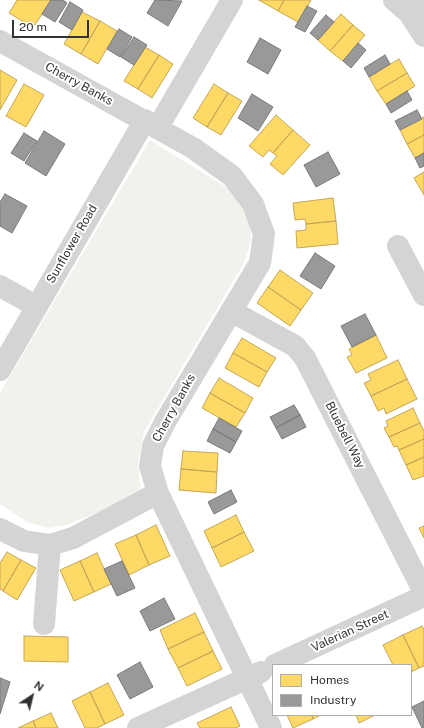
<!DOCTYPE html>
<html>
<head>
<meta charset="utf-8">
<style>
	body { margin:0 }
	#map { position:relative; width:424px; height:728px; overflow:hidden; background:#fff; font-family:"Public Sans",sans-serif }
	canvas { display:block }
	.legend { position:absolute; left:272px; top:664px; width:140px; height:52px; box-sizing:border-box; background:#fff; border:1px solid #adadad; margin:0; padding:5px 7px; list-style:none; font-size:12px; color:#323232 }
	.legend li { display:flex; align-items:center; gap:8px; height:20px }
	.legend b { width:20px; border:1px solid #adadad }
	.north { position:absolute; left:12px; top:676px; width:40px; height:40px; -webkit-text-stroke:3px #fff; paint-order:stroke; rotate:35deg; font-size:11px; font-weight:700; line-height:16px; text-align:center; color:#323232 }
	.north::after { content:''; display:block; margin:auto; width:14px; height:18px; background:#323232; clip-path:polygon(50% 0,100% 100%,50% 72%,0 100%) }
	.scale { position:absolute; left:12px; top:20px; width:77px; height:18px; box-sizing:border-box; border:2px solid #323232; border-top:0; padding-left:5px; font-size:12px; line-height:14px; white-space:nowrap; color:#323232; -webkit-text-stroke:3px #fff; paint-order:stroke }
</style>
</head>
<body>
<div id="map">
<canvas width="424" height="728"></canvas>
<ul class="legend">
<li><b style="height:11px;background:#ffd966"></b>Homes</li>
<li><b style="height:11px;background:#999"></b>Industry</li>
</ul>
<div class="north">N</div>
<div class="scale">20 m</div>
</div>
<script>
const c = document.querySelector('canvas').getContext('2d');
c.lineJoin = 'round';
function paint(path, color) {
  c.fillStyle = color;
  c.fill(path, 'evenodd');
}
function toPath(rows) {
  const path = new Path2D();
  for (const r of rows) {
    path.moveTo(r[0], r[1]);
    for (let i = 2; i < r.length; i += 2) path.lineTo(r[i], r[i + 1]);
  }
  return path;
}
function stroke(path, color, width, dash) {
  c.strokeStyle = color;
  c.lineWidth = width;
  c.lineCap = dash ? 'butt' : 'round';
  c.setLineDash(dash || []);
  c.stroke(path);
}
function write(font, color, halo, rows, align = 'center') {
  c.font = font + ' "Public Sans",sans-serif';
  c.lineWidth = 4;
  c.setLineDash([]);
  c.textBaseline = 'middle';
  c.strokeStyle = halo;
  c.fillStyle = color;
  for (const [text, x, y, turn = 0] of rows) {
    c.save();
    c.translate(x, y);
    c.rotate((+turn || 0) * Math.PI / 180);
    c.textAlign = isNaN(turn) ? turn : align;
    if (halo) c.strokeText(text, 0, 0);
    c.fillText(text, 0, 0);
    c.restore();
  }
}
const green = toPath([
	[150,140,229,189,243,205,250,222,251,240,245,261,144,432,138,462,141,495,66,525,49,528,29,523,0,504,0,393]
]);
const homes = toPath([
	[17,0,51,0,35,25,29,21,27,24,9,13,17,0],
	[259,0,284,0,278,11,259,0],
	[284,0,311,0,298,22,278,11,284,0],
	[82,12,100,21,81,54,64,44,82,12],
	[341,14,353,25,330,51,318,40,341,14],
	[100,21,117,31,98,64,81,54,100,21],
	[353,25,365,35,343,61,330,51,353,25],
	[145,47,159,55,138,89,124,81,145,47],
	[159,55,173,64,152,98,138,89,159,55],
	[399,59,407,73,377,91,369,77,399,59],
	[0,70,17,80,0,110,0,70],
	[407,73,415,86,386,104,377,91,407,73],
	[24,84,44,95,26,127,6,116,24,84],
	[214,84,228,93,207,127,193,118,214,84],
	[228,93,242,101,221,135,207,127,228,93],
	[276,115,293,130,273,153,269,150,263,157,249,146,276,115],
	[424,117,424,135,407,144,400,130,424,117],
	[293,130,310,145,283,175,270,164,277,156,273,153,293,130],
	[424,135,424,153,415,158,407,144,424,135],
	[424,172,424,195,414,178,424,172],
	[333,198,336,221,306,224,305,219,295,220,293,203,333,198],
	[336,221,338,244,297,248,296,231,306,230,306,224,336,221],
	[280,270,313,293,301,310,268,287,280,270],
	[268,287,301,310,290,326,257,303,268,287],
	[376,335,387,358,356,373,347,357,352,355,349,349,376,335],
	[242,338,276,358,267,372,233,353,242,338],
	[233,353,267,372,259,387,225,368,233,353],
	[398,360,407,379,371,396,364,383,371,380,368,374,398,360],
	[219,378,253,398,245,413,210,393,219,378],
	[407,379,417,399,386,414,384,408,378,411,371,396,407,379],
	[210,393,245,413,236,427,202,408,210,393],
	[413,408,420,423,389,437,384,428,388,426,386,421,413,408],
	[420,423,424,431,424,439,399,450,397,446,394,447,389,437,420,423],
	[424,439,424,457,406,465,399,450,424,439],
	[183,451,218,453,217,472,181,469,183,451],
	[424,457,424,476,413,480,406,465,424,457],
	[181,469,217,472,216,493,179,490,181,469],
	[236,515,244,532,212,548,204,531,236,515],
	[156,525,170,556,149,565,136,535,156,525],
	[424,526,424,538,419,528,424,526],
	[244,532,254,551,221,567,212,548,244,532],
	[136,535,149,565,129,575,115,544,136,535],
	[7,552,21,560,3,591,0,589,0,563,7,552],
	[97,553,111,584,94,592,80,561,97,553],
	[21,560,36,568,17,600,3,591,21,560],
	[80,561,94,592,74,601,60,570,80,561],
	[195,613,204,632,168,649,160,630,195,613],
	[422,626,424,629,424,666,419,668,403,635,422,626],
	[204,632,213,651,178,668,168,649,204,632],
	[403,635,419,668,411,672,411,665,393,665,383,645,403,635],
	[24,636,68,637,68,662,24,661,24,636],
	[213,651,222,669,187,686,178,668,213,651],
	[108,683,124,715,105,724,90,692,108,683],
	[90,692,105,724,97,728,85,728,72,701,90,692],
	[231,707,240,726,236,728,200,728,197,723,231,707],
	[51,713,58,728,36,728,33,721,51,713],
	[287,715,312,715,313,719,293,728,287,715],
	[312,715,321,715,313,719,312,715],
	[356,715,375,715,359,723,356,715],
	[33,721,36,728,18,728,33,721]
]);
const industry = toPath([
	[51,0,63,0,67,3,55,22,42,14,51,0],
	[155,0,182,1,168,26,147,13,155,0],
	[70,2,83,10,72,30,59,22,70,2],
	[307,6,317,11,305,32,295,27,307,6],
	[326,15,334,22,318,40,310,33,326,15],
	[119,29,132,37,120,57,107,49,119,29],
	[134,37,147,45,134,65,121,57,134,37],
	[260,38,281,50,268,74,247,62,260,38],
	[358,43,366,50,351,68,343,61,358,43],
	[385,55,390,64,369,77,364,68,385,55],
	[407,91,412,100,391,113,386,104,407,91],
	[252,94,273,107,258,131,238,118,252,94],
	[417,110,422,119,400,130,395,121,417,110],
	[44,131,65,144,46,176,25,163,44,131],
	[24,133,37,141,24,161,11,153,24,133],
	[328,152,340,174,316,187,304,165,328,152],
	[424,153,424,166,420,168,415,158,424,153],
	[5,194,27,206,12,233,0,226,0,202,5,194],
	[315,253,335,266,321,289,300,276,315,253],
	[365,314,376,335,352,347,341,326,365,314],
	[294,405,300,415,276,428,270,417,294,405],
	[300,415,306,427,282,439,276,428,300,415],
	[219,418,242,431,236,442,213,429,219,418],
	[213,429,236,442,230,453,207,441,213,429],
	[231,490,237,502,214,514,208,502,231,490],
	[122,561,135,588,117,596,104,569,122,561],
	[164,598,175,619,150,631,140,611,164,598],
	[140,662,153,687,130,699,117,675,140,662],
	[0,678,10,682,0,714,0,678],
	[424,701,424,728,422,728,412,707,424,701]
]);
const minor = toPath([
	[394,0,409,13,424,36],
	[409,13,424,0],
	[0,41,193,148,232,176,253,204,264,234,260,263,165,422,153,446,150,466,158,493,271,728],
	[158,127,232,0],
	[398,246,424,295],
	[0,286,36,306],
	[231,311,295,346,305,358,424,592],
	[0,370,145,120],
	[0,529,24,541,50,545,73,538,158,493],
	[44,624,50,545],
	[275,665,424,596],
	[138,728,261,672]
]);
const streetNames = [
	["Cherry Banks",79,84,29],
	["Sunflower Road",72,244,-60],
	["Cherry Banks",174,408,-61],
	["Bluebell Way",345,435,63],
	["Valerian Street",350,631,-25]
];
paint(green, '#f0f2ec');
paint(homes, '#ffd966');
stroke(homes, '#c2a756', 1);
paint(industry, '#999');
stroke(industry, '#7a7a7a', 1);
stroke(minor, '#d4d4d4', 22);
write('12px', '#323232', '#fff', streetNames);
</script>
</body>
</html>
